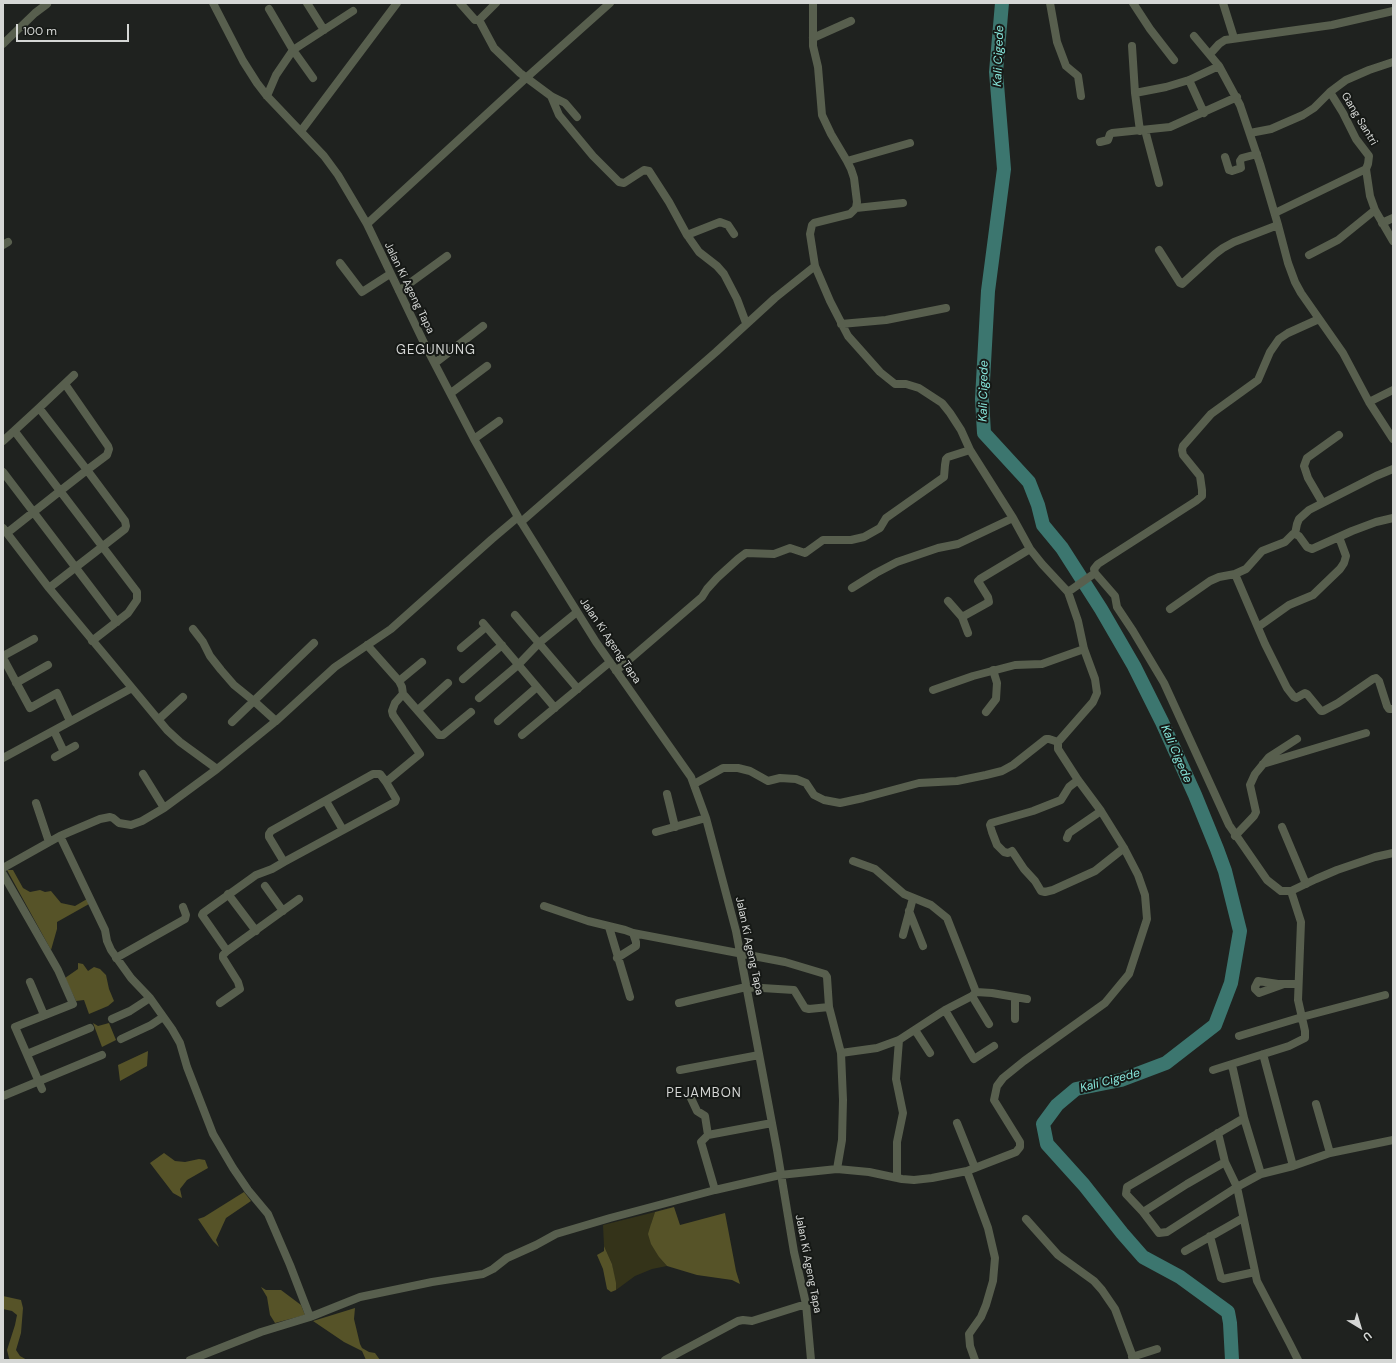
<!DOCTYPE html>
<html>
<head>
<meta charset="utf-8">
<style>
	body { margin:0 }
	#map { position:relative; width:1396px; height:1363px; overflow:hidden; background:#1f221f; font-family:"DM Sans",sans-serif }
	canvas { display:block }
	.frame { position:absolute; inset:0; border:4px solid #d5d7d5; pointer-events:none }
	.north { position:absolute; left:1340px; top:1307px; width:40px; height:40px; -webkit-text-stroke:3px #161916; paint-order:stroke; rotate:142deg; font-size:11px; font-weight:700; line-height:16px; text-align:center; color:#d5d7d5 }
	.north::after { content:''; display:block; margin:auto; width:14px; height:18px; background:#d5d7d5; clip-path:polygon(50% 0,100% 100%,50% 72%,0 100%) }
	.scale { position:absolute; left:16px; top:24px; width:113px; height:18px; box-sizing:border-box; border:2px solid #d5d7d5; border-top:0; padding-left:5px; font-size:12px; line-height:14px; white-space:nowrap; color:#d5d7d5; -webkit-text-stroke:3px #161916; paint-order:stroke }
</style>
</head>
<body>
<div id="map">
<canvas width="1396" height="1363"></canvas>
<div class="frame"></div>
<div class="north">U</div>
<div class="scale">100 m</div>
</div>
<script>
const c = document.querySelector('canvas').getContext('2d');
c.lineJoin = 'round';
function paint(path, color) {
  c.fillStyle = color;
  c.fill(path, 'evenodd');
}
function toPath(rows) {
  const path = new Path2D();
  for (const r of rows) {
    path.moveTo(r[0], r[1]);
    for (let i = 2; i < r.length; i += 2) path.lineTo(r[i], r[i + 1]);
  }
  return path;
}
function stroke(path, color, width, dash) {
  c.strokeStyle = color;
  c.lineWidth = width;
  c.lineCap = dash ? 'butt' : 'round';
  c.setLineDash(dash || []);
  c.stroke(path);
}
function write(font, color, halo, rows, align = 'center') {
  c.font = font + ' "DM Sans",sans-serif';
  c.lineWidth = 4;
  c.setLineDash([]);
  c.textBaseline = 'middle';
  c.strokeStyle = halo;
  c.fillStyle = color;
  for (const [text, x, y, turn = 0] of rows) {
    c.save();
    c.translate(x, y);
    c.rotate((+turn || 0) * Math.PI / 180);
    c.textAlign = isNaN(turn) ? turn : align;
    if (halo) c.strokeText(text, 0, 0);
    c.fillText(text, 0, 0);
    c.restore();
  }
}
const green = toPath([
	[655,1212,651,1224,659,1257,667,1266,652,1269,635,1276,616,1290,612,1264,604,1246,603,1225]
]);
const forest = toPath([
	[7,870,13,870,23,888,30,892,40,890,45,892,51,891,61,903,75,906,87,899,89,904,57,922,57,929,51,950],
	[78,963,83,964,88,971,94,967,100,969,106,975,109,989,114,1001,108,1006,89,1014,84,1000,76,1001,65,978,78,969],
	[93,1023,98,1026,109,1023,116,1040,102,1047],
	[148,1051,147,1066,120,1081,118,1065],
	[164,1153,175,1161,185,1162,199,1159,205,1160,208,1168,187,1180,180,1189,182,1198,173,1193,150,1163],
	[244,1192,251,1201,226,1218,216,1240,219,1247,213,1241,198,1219,204,1217],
	[674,1207,680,1225,725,1213,736,1271,740,1284,732,1280,697,1275,667,1266,659,1257,651,1244,648,1234,651,1224,655,1212],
	[604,1246,612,1264,616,1283,616,1290,611,1292,607,1289,603,1269,597,1255,604,1251],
	[261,1287,266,1290,281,1290,301,1305,305,1315,275,1323,270,1315,267,1297],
	[3,1296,21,1300,23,1308,21,1333,16,1350,20,1356,27,1360,10,1360,9,1358,7,1350,15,1325,17,1315,12,1311,3,1309],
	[355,1308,354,1319,360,1344,362,1348,369,1352,375,1353,380,1360,366,1360,362,1351,344,1342,313,1321]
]);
const river = toPath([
	[1002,3,996,72,1004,169,988,291,982,399,984,433,1029,482,1038,505,1043,525,1062,548,1101,609,1134,666,1162,722,1195,795,1217,849,1225,871,1240,931,1231,983,1215,1025,1166,1063,1121,1080,1076,1089,1057,1105,1043,1124,1047,1144,1084,1185,1122,1233,1143,1257,1180,1277,1228,1312,1230,1323,1232,1360]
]);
const minor = toPath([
	[213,3,243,61,257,83,267,96,324,156,338,175,367,224,426,347,474,439,518,517,596,642,691,777,706,818,736,931,777,1150,794,1252,806,1304,811,1360],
	[307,3,324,30],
	[460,3,475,20,479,20],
	[496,3,479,20,494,48,520,73,551,96,565,103,577,117],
	[1050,3,1057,42,1066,66,1078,76,1081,96],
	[1133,3,1150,29,1174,60],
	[1223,3,1234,38],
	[269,9,293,50,313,78],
	[1194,36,1219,66,1240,105,1260,164,1278,225,1288,263,1295,282,1301,293,1343,353,1369,402,1393,439],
	[813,38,851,21],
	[3,44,35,13,47,4],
	[1132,46,1135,93,1140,131],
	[1210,54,1219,44,1225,40,1332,25,1393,11],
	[1189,80,1204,113],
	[1330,92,1343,113,1356,139,1369,156,1368,164,1366,169,1370,196,1375,210,1393,241],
	[1135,93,1166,87,1189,80,1219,66],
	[267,96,276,75,293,50,353,11],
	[551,96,559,115,593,156,619,182,624,183,644,170,649,171,669,202,687,235,699,252,717,266,724,274,737,299,746,323],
	[1145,130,1159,183],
	[301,131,397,3],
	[1250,133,1271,129,1303,115,1314,108,1330,92,1346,80,1369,70,1393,62],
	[1100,142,1108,140,1110,134,1112,133,1170,127,1237,97],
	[1225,157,1229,170,1232,171,1241,168,1240,161,1242,158,1257,154],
	[847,161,910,143],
	[856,208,903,203],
	[1275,213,1366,169],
	[1382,223,1393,218],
	[367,224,526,78,610,3],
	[687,235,720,222,728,225,734,234],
	[3,245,8,242],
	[1159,250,1180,283,1182,284,1215,254,1223,248,1234,242,1278,225],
	[1309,255,1338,240,1375,210],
	[340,263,362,292,390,274],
	[399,291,447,256],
	[841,324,886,320,946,308],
	[435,363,483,326],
	[451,393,487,366],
	[1369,402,1393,390],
	[39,408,74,375],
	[14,431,39,408,87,470,107,455,109,449,108,446,65,384],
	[474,439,499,421],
	[3,441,14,431,16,433,137,592,137,600,128,613,92,641],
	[3,472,117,622],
	[1322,502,1308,478,1304,466,1307,458,1339,435],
	[521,522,716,352,775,298,815,266],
	[3,528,49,588,167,730,180,742,217,769],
	[7,533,55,495,87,470,125,521,126,526,125,529,49,588],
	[1295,534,1297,524,1299,519,1309,510,1376,476,1393,469],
	[1235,574,1265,644,1287,688,1294,697,1296,698,1305,693,1307,694,1321,711,1323,711,1338,703,1373,679,1376,678,1379,681,1387,706,1389,709,1393,709],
	[852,588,876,573,897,562,938,548,958,544,1013,518],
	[1068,592,1095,573],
	[948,601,962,617,968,633],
	[1170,609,1210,581,1219,577,1235,574,1246,569,1262,551,1285,542,1293,534,1295,534,1299,536,1307,547,1312,549,1352,531,1376,522,1393,518],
	[515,615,578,689],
	[962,617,989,602,988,597,978,581,980,579,1030,549],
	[483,623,555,708],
	[1258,627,1289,605,1313,595,1340,569,1344,563,1346,556,1339,537],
	[193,629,203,642,210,656,221,670,234,685,255,702,276,721],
	[367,645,399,681,402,687,403,694,439,735,443,735,471,712],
	[461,648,486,627],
	[3,656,34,639],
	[3,658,30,708,57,693,70,721],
	[616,671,702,597,707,589,717,578,738,559,746,553,774,554,790,548,805,553,823,540,851,540,864,537,880,528,886,518,944,477,945,465,946,459,948,457,970,450],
	[463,679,502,645],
	[399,681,422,662],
	[16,683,48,665],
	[933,690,973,676,1015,665,1042,664,1084,649],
	[479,698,518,665,539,643,577,612],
	[418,710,448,683],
	[986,712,996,699,997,683,993,670],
	[159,719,183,697],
	[498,721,537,687],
	[232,722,314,643],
	[54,731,64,752],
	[522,735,610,662],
	[55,757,75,746],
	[3,758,132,688],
	[1263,764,1366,733],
	[143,774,164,808],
	[1078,780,1069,787,1061,800,1033,811,991,823,990,825,992,832,997,845,1004,852,1008,853,1012,851,1024,869,1035,881,1041,891,1045,892,1053,890,1095,871,1124,848],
	[694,784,723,768,738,768,750,771,768,781,780,778,796,779,806,783,814,795,824,800,840,803,863,798,919,783,957,781,986,775,1002,771,1013,765,1046,739,1049,739,1058,742],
	[667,794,675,827],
	[326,801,343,830],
	[36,803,49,842],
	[1282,827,1306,884],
	[656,832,706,818],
	[60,836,105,930,107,941,111,950,131,978,150,998,172,1029,180,1043,187,1067,213,1134,233,1168,248,1190,268,1214,290,1265,310,1317],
	[1235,836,1254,816,1256,812,1250,785,1255,774,1269,757,1297,739],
	[1067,838,1069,833,1101,811],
	[284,862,395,802,396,799,386,782,420,754,393,715,392,711,395,703,403,694],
	[3,868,60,836,100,819,110,817,113,818,119,823,131,825,142,821,164,808,217,769,276,721,335,667,391,629,492,539,518,517],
	[3,874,58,970,73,1004,15,1027,42,1089],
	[265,886,283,911],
	[1291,891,1281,891,1267,880,1229,825,1164,683,1133,631,1117,607,1115,596,1095,573,1094,569,1098,564,1196,501,1202,496,1202,490,1200,476,1183,455,1182,450,1183,446,1211,414,1258,380,1270,352,1279,339,1288,333,1319,319],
	[228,894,256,931],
	[299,899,227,951,202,915,203,913,256,875,272,869,284,862,269,837,269,834,271,831,373,774,380,774,386,782],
	[544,906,588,921,625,930,633,933,785,962,825,974,827,977,829,1007,841,1053],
	[909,911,923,946],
	[609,927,630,997],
	[903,935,913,898],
	[116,958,185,919,186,915,183,907],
	[617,958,636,946,636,942,633,933],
	[30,982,44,1015],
	[1284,984,1259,993,1255,989,1255,987,1258,981,1278,984,1298,984],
	[976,992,992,993,1027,999],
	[972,996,989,1024],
	[1015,997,1015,1019],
	[220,1003,240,989,238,982,223,958,223,955,227,951],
	[679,1003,746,987,794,990,805,1008,809,1009,829,1007],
	[945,1010,974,1059,994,1046],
	[112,1019,130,1011,150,998],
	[915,1030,930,1053],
	[1239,1036,1302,1017,1385,995],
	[121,1039,151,1025,163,1017],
	[27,1054,90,1028],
	[1263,1054,1293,1166],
	[1232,1065,1244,1118,1261,1174],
	[680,1070,759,1055],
	[1213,1070,1289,1046,1305,1038,1305,1031,1298,1000,1301,922,1291,891,1316,879,1337,870,1375,857,1393,853],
	[689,1094,697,1111,705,1116,708,1135],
	[3,1096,102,1055],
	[1316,1104,1330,1153],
	[1244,1118,1127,1187,1126,1194,1143,1212,1159,1233,1167,1232,1237,1187,1261,1174,1293,1166,1330,1153,1393,1140],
	[957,1123,975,1168],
	[1218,1133,1225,1162,1237,1187,1257,1281,1290,1344,1298,1360],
	[837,1169,842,1140,843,1100,841,1053,877,1048,899,1040,945,1010,972,996,976,992,947,918,931,905,904,894,875,869,853,861],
	[967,1171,988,1228,995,1258,993,1281,986,1305,981,1317,969,1334,970,1346,975,1360],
	[897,1178,897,1142,903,1113,896,1079,899,1040],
	[715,1190,701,1142,708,1135,772,1123],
	[1143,1212,1187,1184,1225,1162],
	[1026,1219,1058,1255,1094,1281,1102,1290,1115,1309,1134,1360],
	[1210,1236,1221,1278,1223,1279,1255,1272],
	[1185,1251,1243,1218],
	[1132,1357,1157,1349],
	[190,1360,261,1332,310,1317,360,1297,432,1282,483,1274,493,1269,507,1258,536,1245,556,1234,610,1218,715,1190,780,1175,837,1169,869,1172,902,1179,914,1180,932,1178,967,1171,1016,1152,1020,1147,1020,1142,994,1100,997,1086,1003,1078,1024,1061,1105,1003,1129,974,1147,919,1145,895,1138,875,1124,848,1101,811,1078,780,1058,749,1058,742,1093,702,1097,693,1095,679,1084,649,1078,621,1068,592,1042,564,1030,549,1013,518,970,450,961,430,950,413,942,403,919,388,906,384,895,384,880,372,848,336,830,301,815,266,810,234,812,225,814,223,850,214,856,208,857,202,854,178,851,169,847,161,831,134,822,115,818,67,813,46,813,3],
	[665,1360,738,1321,743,1320,752,1321,806,1304]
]);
const streetNames = [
	["Gang Santri",1359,119,59],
	["Jalan Ki Ageng Tapa",409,288,64],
	["Jalan Ki Ageng Tapa",610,641,56],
	["Jalan Ki Ageng Tapa",749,946,78],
	["Jalan Ki Ageng Tapa",808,1264,79]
];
const waterNames = [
	["Kali Cigede",999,56,-88],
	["Kali Cigede",984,391,-89],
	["Kali Cigede",1176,754,67],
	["Kali Cigede",1110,1081,-15]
];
const quarterNames = [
	["GEGUNUNG",436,351],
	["PEJAMBON",704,1094]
];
paint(green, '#343319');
paint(forest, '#565328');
stroke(river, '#3c766f', 14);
stroke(minor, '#585f4e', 8);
write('11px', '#d5d7d5', '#161916', streetNames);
write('italic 12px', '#87e6db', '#161916', waterNames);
c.letterSpacing = '1px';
write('13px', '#d5d7d5', '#161916', quarterNames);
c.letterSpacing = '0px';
</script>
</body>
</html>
